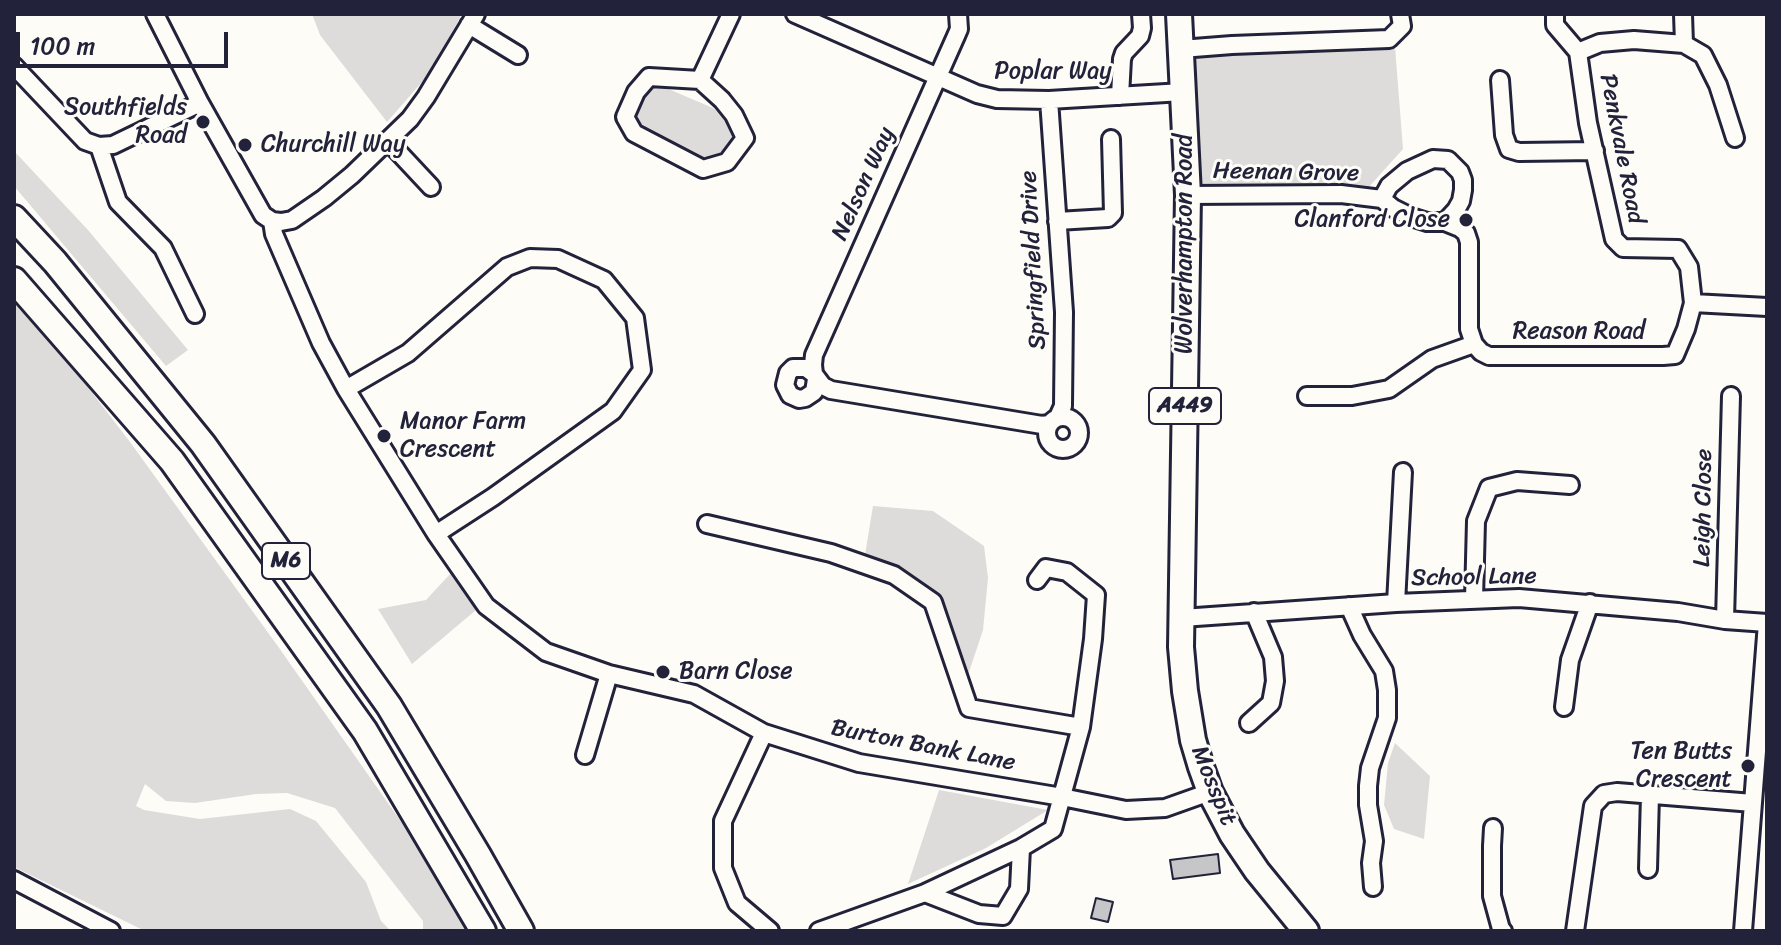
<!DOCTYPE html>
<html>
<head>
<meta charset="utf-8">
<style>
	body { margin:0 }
	#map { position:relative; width:1781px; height:945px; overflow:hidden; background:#fdfcf7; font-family:Sriracha,sans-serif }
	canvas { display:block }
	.frame { position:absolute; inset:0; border:16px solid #22223b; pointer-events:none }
	.scale { position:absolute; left:16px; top:32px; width:212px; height:36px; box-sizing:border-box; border:4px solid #22223b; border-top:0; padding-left:10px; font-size:24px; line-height:28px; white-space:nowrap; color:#22223b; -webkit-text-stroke:6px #fdfcf7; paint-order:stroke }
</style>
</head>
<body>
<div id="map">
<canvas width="1781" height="945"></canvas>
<div class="frame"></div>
<div class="scale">100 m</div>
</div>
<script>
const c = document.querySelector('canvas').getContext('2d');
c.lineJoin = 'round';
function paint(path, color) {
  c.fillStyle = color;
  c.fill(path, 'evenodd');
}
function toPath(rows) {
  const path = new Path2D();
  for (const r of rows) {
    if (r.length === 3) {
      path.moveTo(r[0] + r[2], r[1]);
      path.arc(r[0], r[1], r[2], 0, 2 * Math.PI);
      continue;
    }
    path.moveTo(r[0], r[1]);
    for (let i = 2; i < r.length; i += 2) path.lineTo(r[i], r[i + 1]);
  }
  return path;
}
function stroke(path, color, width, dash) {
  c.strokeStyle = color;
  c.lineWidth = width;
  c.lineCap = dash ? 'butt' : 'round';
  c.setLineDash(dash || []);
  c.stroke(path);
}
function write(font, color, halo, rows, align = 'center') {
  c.font = font + ' Sriracha,sans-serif';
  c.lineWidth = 6;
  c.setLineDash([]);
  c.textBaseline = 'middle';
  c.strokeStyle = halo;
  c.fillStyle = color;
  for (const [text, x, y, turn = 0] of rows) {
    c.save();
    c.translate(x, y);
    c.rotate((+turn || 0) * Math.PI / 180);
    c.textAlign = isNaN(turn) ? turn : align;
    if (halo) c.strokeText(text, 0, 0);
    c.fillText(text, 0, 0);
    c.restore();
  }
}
const green = toPath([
	[312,14,462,14,429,74,387,122,320,35],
	[1395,47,1403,149,1367,189,1304,186,1197,189,1187,54],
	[652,82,713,108,734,123,740,136,725,154,706,164,634,133,631,115,639,96],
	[14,151,88,230,188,350,166,366,14,186],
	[14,299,64,356,130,442,277,645,435,870,466,931,423,931,423,921,335,808,287,793,256,794,195,803,166,801,145,784,136,806,144,810,200,819,290,809,316,821,366,882,381,921,391,931,145,931,14,867],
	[873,506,933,511,984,546,988,578,983,630,965,684,933,602,922,584,865,555],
	[450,574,476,610,412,664,378,609,426,600],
	[1395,743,1430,776,1424,839,1394,829,1384,805,1388,763],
	[939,790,1048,810,986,848,908,884]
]);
const building = toPath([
	[1218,854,1220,873,1173,879,1170,860,1218,854],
	[1096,898,1113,902,1108,922,1091,918,1096,898]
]);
const minor = toPath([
	[155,14,200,103,263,215,272,221,274,234,321,343,346,389,436,534,486,606,546,652,609,674,694,694,764,733,859,763,1062,797,1126,810,1165,808,1210,792],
	[795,14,977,94,997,99,1049,100,1183,92],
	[1555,14,1555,25,1578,52],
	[1683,14,1684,44],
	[469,25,518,55],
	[1181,49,1232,45,1389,39,1402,26,1400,14],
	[14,66,85,141,99,146,113,145,200,103],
	[649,77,700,80,722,100,734,115,745,138,727,162,703,169,634,133,625,117,636,92,649,77],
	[700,80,731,14],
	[1500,80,1504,135,1509,149,1519,152,1595,151],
	[1120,96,1122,59,1124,53,1140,36,1142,28,1141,14],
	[1049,100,1064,312,1063,406,1058,417],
	[388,141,431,187],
	[99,146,118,202,163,248,195,314],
	[1188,195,1341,194,1382,199,1393,208,1411,217,1427,222,1445,222,1460,228,1466,233,1469,242,1469,329,1474,344,1481,352,1489,356,1663,356,1675,355,1686,329,1693,303,1689,267,1678,249,1623,248,1614,239,1588,123,1578,52,1600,43,1634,40,1684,44,1703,55,1718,85,1735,138],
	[1382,199,1389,186,1407,171,1433,159,1448,160,1460,172,1463,180,1463,190,1461,201,1456,210,1445,222],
	[272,221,281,222,292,220,324,198,352,175,410,119,426,97,476,14],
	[1057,221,1108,218,1113,213,1111,139],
	[1693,303,1767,307],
	[814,374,813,365,814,355,956,36,959,29,958,14],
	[816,379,814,392,805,398,799,399,790,395,785,385,788,373,793,368,806,368,814,374,823,386,831,390,1042,425,1049,424],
	[346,389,408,353,507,267,530,258,558,259,604,280,635,318,642,370,613,411,493,497,436,534],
	[1307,396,1352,396,1389,389,1432,359,1474,344],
	[1063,433,16],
	[707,524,831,553,894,575,933,602,969,708,1081,727],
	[1474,599,1476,521,1489,488,1517,481,1570,485],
	[1396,603,1403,472],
	[1349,606,1362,635,1384,671,1387,690,1387,718,1370,768,1368,786,1368,805,1374,841,1371,863,1373,887],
	[1182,618,1396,603,1519,598,1678,612,1725,620,1767,623],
	[1725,620,1731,396],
	[1564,707,1570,660,1590,603],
	[1249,723,1271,703,1275,681,1273,657,1254,612],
	[764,733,723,821,723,868,737,903,770,931],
	[585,755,609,674],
	[1493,828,1492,846,1492,896,1501,929,1503,931],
	[1648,869,1650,795],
	[14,880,111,931],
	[925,893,979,914,1003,916,1019,889,1021,848],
	[819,931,925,893,1021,848,1053,829,1081,727,1093,639,1096,595,1067,572,1046,568,1037,580],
	[1575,931,1593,806,1604,794,1617,792,1753,803],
	[1743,931,1767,623]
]);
const highway = toPath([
	[1179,14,1188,195,1181,647,1185,691,1193,740,1201,767,1210,792,1232,834,1257,871,1306,931],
	[14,218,55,262,203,444,389,706,478,855,521,931],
	[14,280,172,461,365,731,483,931]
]);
const markers = [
	[203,122,8,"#22223b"],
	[245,145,8,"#22223b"],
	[1466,220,8,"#22223b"],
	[384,436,8,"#22223b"],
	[663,672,8,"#22223b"],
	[1748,766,8,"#22223b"]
];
const shields = [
	[1185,406,72],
	[286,561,48]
];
const shieldNames = [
	["A449",1185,406],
	["M6",286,561]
];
const streetNames = [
	["Poplar Way",1053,72],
	["Penkvale Road",1621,149,79],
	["Heenan Grove",1286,173,1],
	["Nelson Way",864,184,-66],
	["Wolverhampton Road",1185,244,-90],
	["Springfield Drive",1034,260,-93],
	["Reason Road",1579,332],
	["Leigh Close",1704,508,-89],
	["School Lane",1474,578,-1],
	["Burton Bank Lane",923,746,11],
	["Mosspit",1213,786,68]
];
const poiNames = [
	["Southfields",187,108],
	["Road",187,136],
	["Churchill Way",261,145,"left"],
	["Clanford Close",1450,220],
	["Manor Farm",400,422,"left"],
	["Crescent",400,450,"left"],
	["Barn Close",679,672,"left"],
	["Ten Butts",1732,752],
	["Crescent",1732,780]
];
paint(green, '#dddcdb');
paint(building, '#c6c6c8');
stroke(building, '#22223b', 2);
stroke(minor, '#22223b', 22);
stroke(highway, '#22223b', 30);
stroke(minor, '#fdfcf7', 16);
stroke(highway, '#fdfcf7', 24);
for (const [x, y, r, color] of markers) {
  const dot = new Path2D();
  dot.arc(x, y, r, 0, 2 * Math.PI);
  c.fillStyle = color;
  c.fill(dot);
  stroke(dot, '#fdfcf7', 3);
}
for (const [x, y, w] of shields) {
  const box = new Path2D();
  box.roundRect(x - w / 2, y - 18, w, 36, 6);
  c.fillStyle = '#fdfcf7';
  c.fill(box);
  stroke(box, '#22223b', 2);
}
write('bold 22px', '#22223b', null, shieldNames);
write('24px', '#22223b', '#fdfcf7', streetNames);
write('24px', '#22223b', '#fdfcf7', poiNames, 'right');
</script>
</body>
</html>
